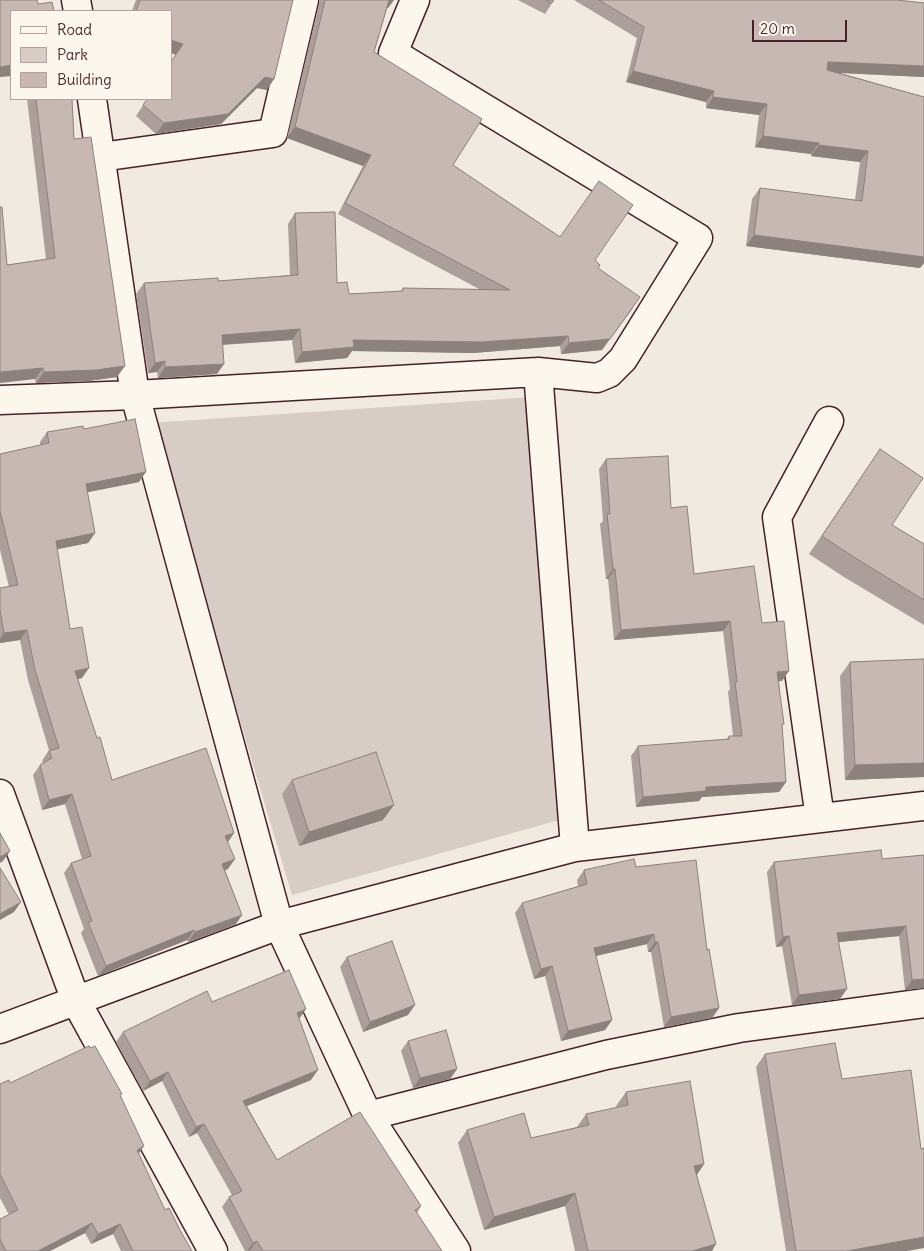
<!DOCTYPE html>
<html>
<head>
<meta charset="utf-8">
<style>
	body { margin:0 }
	#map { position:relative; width:924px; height:1251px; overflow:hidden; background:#f0eae0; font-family:Delius,sans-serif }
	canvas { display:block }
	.legend { position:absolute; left:10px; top:10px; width:162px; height:90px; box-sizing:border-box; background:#fbf7ec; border:1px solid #b4a19f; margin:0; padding:6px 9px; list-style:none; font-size:15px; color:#4a1f2b }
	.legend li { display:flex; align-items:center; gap:10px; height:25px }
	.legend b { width:25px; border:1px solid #b4a19f }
	.scale { position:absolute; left:752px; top:20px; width:95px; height:22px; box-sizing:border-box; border:2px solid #4a1f2b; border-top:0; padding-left:6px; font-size:15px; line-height:18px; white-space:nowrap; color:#4a1f2b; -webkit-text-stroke:4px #fbf7ec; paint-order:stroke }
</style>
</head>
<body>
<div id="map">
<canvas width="924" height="1251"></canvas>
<ul class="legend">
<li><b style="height:6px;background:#fbf7ec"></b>Road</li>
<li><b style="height:14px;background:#d8ccc6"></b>Park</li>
<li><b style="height:14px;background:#c8b8b3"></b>Building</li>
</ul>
<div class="scale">20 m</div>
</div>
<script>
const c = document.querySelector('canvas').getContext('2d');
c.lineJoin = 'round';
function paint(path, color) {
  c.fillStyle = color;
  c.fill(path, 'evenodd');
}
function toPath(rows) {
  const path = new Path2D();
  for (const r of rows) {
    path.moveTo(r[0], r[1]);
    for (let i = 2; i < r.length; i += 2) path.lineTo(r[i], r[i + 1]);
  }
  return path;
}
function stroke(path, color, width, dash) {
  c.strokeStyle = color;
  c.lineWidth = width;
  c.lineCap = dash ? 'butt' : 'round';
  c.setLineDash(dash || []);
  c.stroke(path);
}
const green = toPath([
	[532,397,559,820,292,895,151,423]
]);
const street = toPath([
	[76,0,78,11],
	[92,99,135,395,279,925,368,1116,456,1251],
	[101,157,273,133,304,0],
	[538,372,575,847],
	[0,400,135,395,538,372,597,378,609,373,623,359,698,238,393,53,415,0],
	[0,794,76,1001,213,1251],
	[820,818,777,517,829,421],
	[0,1029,279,925,575,847,924,806],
	[368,1116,606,1055,739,1028,924,1003]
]);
const wall = toPath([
	[136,0,293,0,267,90,257,88,221,124,156,134,136,116,147,99,171,99,171,61,176,55,171,11,132,11],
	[319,0,394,0,388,8,387,8,374,52,453,165,595,260,598,268,602,350,561,354,560,346,473,353,352,351,347,358,295,363,292,340,223,345,217,374,158,378,157,372,148,373,136,294,144,283,218,281,290,275,288,224,295,213,337,283,349,294,401,291,403,288,481,290,338,214,363,166,287,138,319,4],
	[518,0,554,0,545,14],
	[574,0,897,0,924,3,924,77,840,73,924,97,924,263,920,268,746,246,752,199,760,188,855,200,860,162,811,156,811,154,755,147,759,115,706,108,706,102,626,82,637,38],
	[27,99,72,99,74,139,117,377,88,381,36,383,7,265,46,259],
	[84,429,139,482,87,492,95,533,88,543,57,549,70,629,82,678,78,679,97,738,112,780,234,833,228,842,228,869,225,870,242,915,235,925,188,942,187,940,98,976,81,933,84,929,64,873,71,863,82,859,65,804,42,810,33,775,40,765,43,763,42,761,49,750,28,680,20,640,0,643,0,588,9,587,0,550,0,454,40,445,40,442,47,432],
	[880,449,892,525,924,544,924,625,844,577,809,554],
	[606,459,671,508,694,574,762,623,782,681,779,681,786,782,779,792,702,797,699,801,636,807,631,756,638,746,727,739,729,736,733,736,728,692,730,689,723,631,614,640,608,579,606,579,600,524,603,521,599,469],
	[924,659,924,777,845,780,840,676,850,662],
	[292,780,383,820,299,846,282,794],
	[924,855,924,988,905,990,899,936,839,942,840,999,792,1005,782,946,776,947,767,872,774,862,882,859],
	[636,867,707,950,719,1008,712,1018,664,1027,651,952,648,952,647,944,596,956,612,1020,605,1030,561,1041,545,976,534,979,515,913,522,903,578,886,577,880,584,870],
	[347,957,408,1015,363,1032,340,967],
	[212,1002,299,1019,311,1080,247,1106,277,1160,421,1206,417,1213,442,1251,245,1251,222,1207,229,1197,232,1195,197,1133,189,1137,162,1081,143,1091,116,1042,123,1032],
	[408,1041,457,1069,450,1079,413,1088,401,1051],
	[765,1054,842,1079,921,1149,907,1251,786,1251,756,1067],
	[10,1083,121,1096,139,1154,165,1210,181,1232,192,1251,121,1251,113,1234,91,1244,85,1233,50,1251,0,1251,0,1219,9,1215,0,1198,0,1084],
	[626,1092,704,1164,697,1175,712,1251,575,1251,565,1206,484,1230,458,1143,467,1130,531,1138,577,1127,586,1114,617,1108,616,1106]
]);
const shadedWall = toPath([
	[388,0,394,0,388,8,383,7],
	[171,40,183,44,176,55,171,53],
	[828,62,924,66,924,77,821,72],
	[11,65,11,76,0,77,0,67],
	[633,71,714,91,706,102,626,82],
	[265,77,274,79,267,90,257,88,221,124,156,134,164,123],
	[713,97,767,104,759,115,706,108],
	[295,127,371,155,363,166,287,138],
	[763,136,819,143,811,154,755,147],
	[819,145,868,151,860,162,811,156],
	[754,235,924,257,924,263,920,268,746,246],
	[633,308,602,350,561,354,569,343],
	[300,329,292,340,215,345,222,335],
	[568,336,560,346,473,353,352,351,347,358,295,363,302,352,353,340],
	[165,361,157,372,148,373,155,363],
	[224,364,217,374,158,378,165,367],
	[125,366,117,377,88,381,36,383,44,372],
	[43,368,35,379,0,383,0,372],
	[146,472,139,482,79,494,86,484],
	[95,533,88,543,49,551,56,541],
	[613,569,615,569,608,579,606,579],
	[730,621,723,631,614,640,621,630],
	[27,630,20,640,0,643,0,639,4,633],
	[89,668,82,678,68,681,75,671],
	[789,671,782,681,770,682,777,672],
	[924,763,924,777,845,780,855,765],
	[786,782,779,792,702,797,699,801,636,807,643,797,706,787],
	[72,794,65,804,42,810,49,800],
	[394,805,383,820,299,846,309,832],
	[234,833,227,843,225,836],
	[10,851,3,861,0,863,0,857],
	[235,859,228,869,215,874,222,864],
	[21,902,14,912,0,920,0,914],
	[242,915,235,925,188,942,195,932],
	[906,926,899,936,830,943,837,933],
	[194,930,187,940,98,976,106,966],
	[654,934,647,944,587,958,594,948],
	[789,936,782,946,776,947,783,937],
	[655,942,658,942,651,952,648,952],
	[552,966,545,976,534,979,541,969],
	[924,979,924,988,905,990,912,980],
	[847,989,840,999,792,1005,799,995],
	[415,1005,408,1015,363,1032,370,1022],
	[719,1008,712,1018,664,1027,671,1017],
	[306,1009,299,1019,297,1013],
	[612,1020,605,1030,561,1041,568,1031],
	[457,1069,450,1079,413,1088,420,1078],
	[318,1070,311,1080,237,1110,243,1101],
	[168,1072,162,1081,143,1091,150,1081],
	[204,1124,197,1133,189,1137,196,1127],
	[144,1146,137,1156,137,1150],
	[704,1164,695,1177,694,1166],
	[575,1193,565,1206,484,1230,494,1217],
	[92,1223,85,1233,50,1251,38,1251],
	[120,1224,113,1234,91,1244,98,1234],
	[924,1237,924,1248,907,1251,846,1251],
	[257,1241,250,1250,247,1251,253,1243],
	[716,1244,712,1251,692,1251]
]);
const building = toPath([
	[0,0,37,0,38,4,52,2,54,11,11,11,11,65,0,67,0,0],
	[140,0,293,0,274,79,265,77,228,114,164,123,143,105,147,99,171,99,171,62,183,44,171,40,171,11,136,11,140,0],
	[325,0,389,0,374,52,482,119,453,165,560,237,599,181,633,205,595,260,600,265,598,268,640,297,610,339,569,343,568,336,481,342,353,340,354,347,302,352,300,329,222,335,224,364,165,367,165,361,155,363,144,283,218,278,218,281,298,275,295,213,335,212,337,283,347,282,349,294,403,291,403,288,510,290,345,203,371,155,295,127,325,0],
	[546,0,554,0,552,3,546,0],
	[599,0,897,0,924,3,924,66,828,62,827,70,924,97,924,257,754,235,760,188,862,201,868,151,819,145,819,143,763,136,767,104,713,97,714,91,633,71,644,27,599,0],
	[36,99,72,99,74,139,91,137,125,366,96,370,44,372,43,368,0,372,0,207,2,207,7,265,55,258,36,99],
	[135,419,146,472,86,484,95,533,56,541,70,629,82,627,89,668,75,671,97,738,100,737,112,780,206,748,234,833,225,836,235,859,222,864,242,915,195,932,194,930,106,966,88,922,92,921,71,863,91,856,72,794,49,800,40,765,52,758,49,751,59,748,35,670,27,630,4,633,0,610,0,588,18,585,0,511,0,454,49,443,47,432,83,426,84,429,135,419],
	[880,449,923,478,892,525,924,544,924,600,857,559,822,536,880,449],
	[668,456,671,508,687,506,694,574,754,566,762,623,784,621,789,671,777,672,784,724,782,724,786,782,706,787,706,791,643,797,638,746,729,739,729,736,742,736,735,682,737,682,730,621,621,630,615,569,613,569,607,514,610,514,606,459,668,456],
	[924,659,924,763,855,765,850,662,924,659],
	[376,752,394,805,309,832,292,780,376,752],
	[0,833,10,851,0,857,0,833],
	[881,850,882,859,924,855,924,979,912,980,906,926,837,933,847,989,799,995,789,936,783,937,774,862,881,850],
	[634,859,636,867,696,860,707,950,709,949,719,1008,671,1017,658,942,655,942,654,934,594,948,612,1020,568,1031,552,966,541,969,522,903,587,884,584,870,634,859],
	[0,868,21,902,0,914,0,868],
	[392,941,415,1005,370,1022,347,957,392,941],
	[289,970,306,1009,297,1013,318,1070,243,1101,277,1160,360,1112,421,1206,415,1210,442,1251,263,1251,257,1241,253,1243,229,1197,242,1191,204,1124,196,1127,168,1072,150,1081,123,1032,207,991,212,1002,289,970],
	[446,1030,457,1069,420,1078,408,1041,446,1030],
	[835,1043,842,1079,911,1070,921,1149,924,1148,924,1237,847,1251,796,1251,765,1054,835,1043],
	[89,1046,90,1048,95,1046,122,1094,120,1095,144,1146,137,1150,165,1210,169,1208,181,1232,192,1251,133,1251,120,1224,98,1234,92,1223,38,1251,6,1251,0,1239,0,1219,18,1210,0,1174,0,1084,9,1080,10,1083,89,1046],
	[690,1081,704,1164,694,1166,716,1244,692,1251,588,1251,575,1193,494,1217,467,1130,524,1113,531,1138,589,1125,586,1114,628,1105,626,1092,690,1081]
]);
paint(green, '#d8ccc6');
stroke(street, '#4a1f2b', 31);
stroke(street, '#fbf7ec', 28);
paint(wall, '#ac9e9a');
paint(shadedWall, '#8c817d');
paint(building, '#c8b8b3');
stroke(building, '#8c817d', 1);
</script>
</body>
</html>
